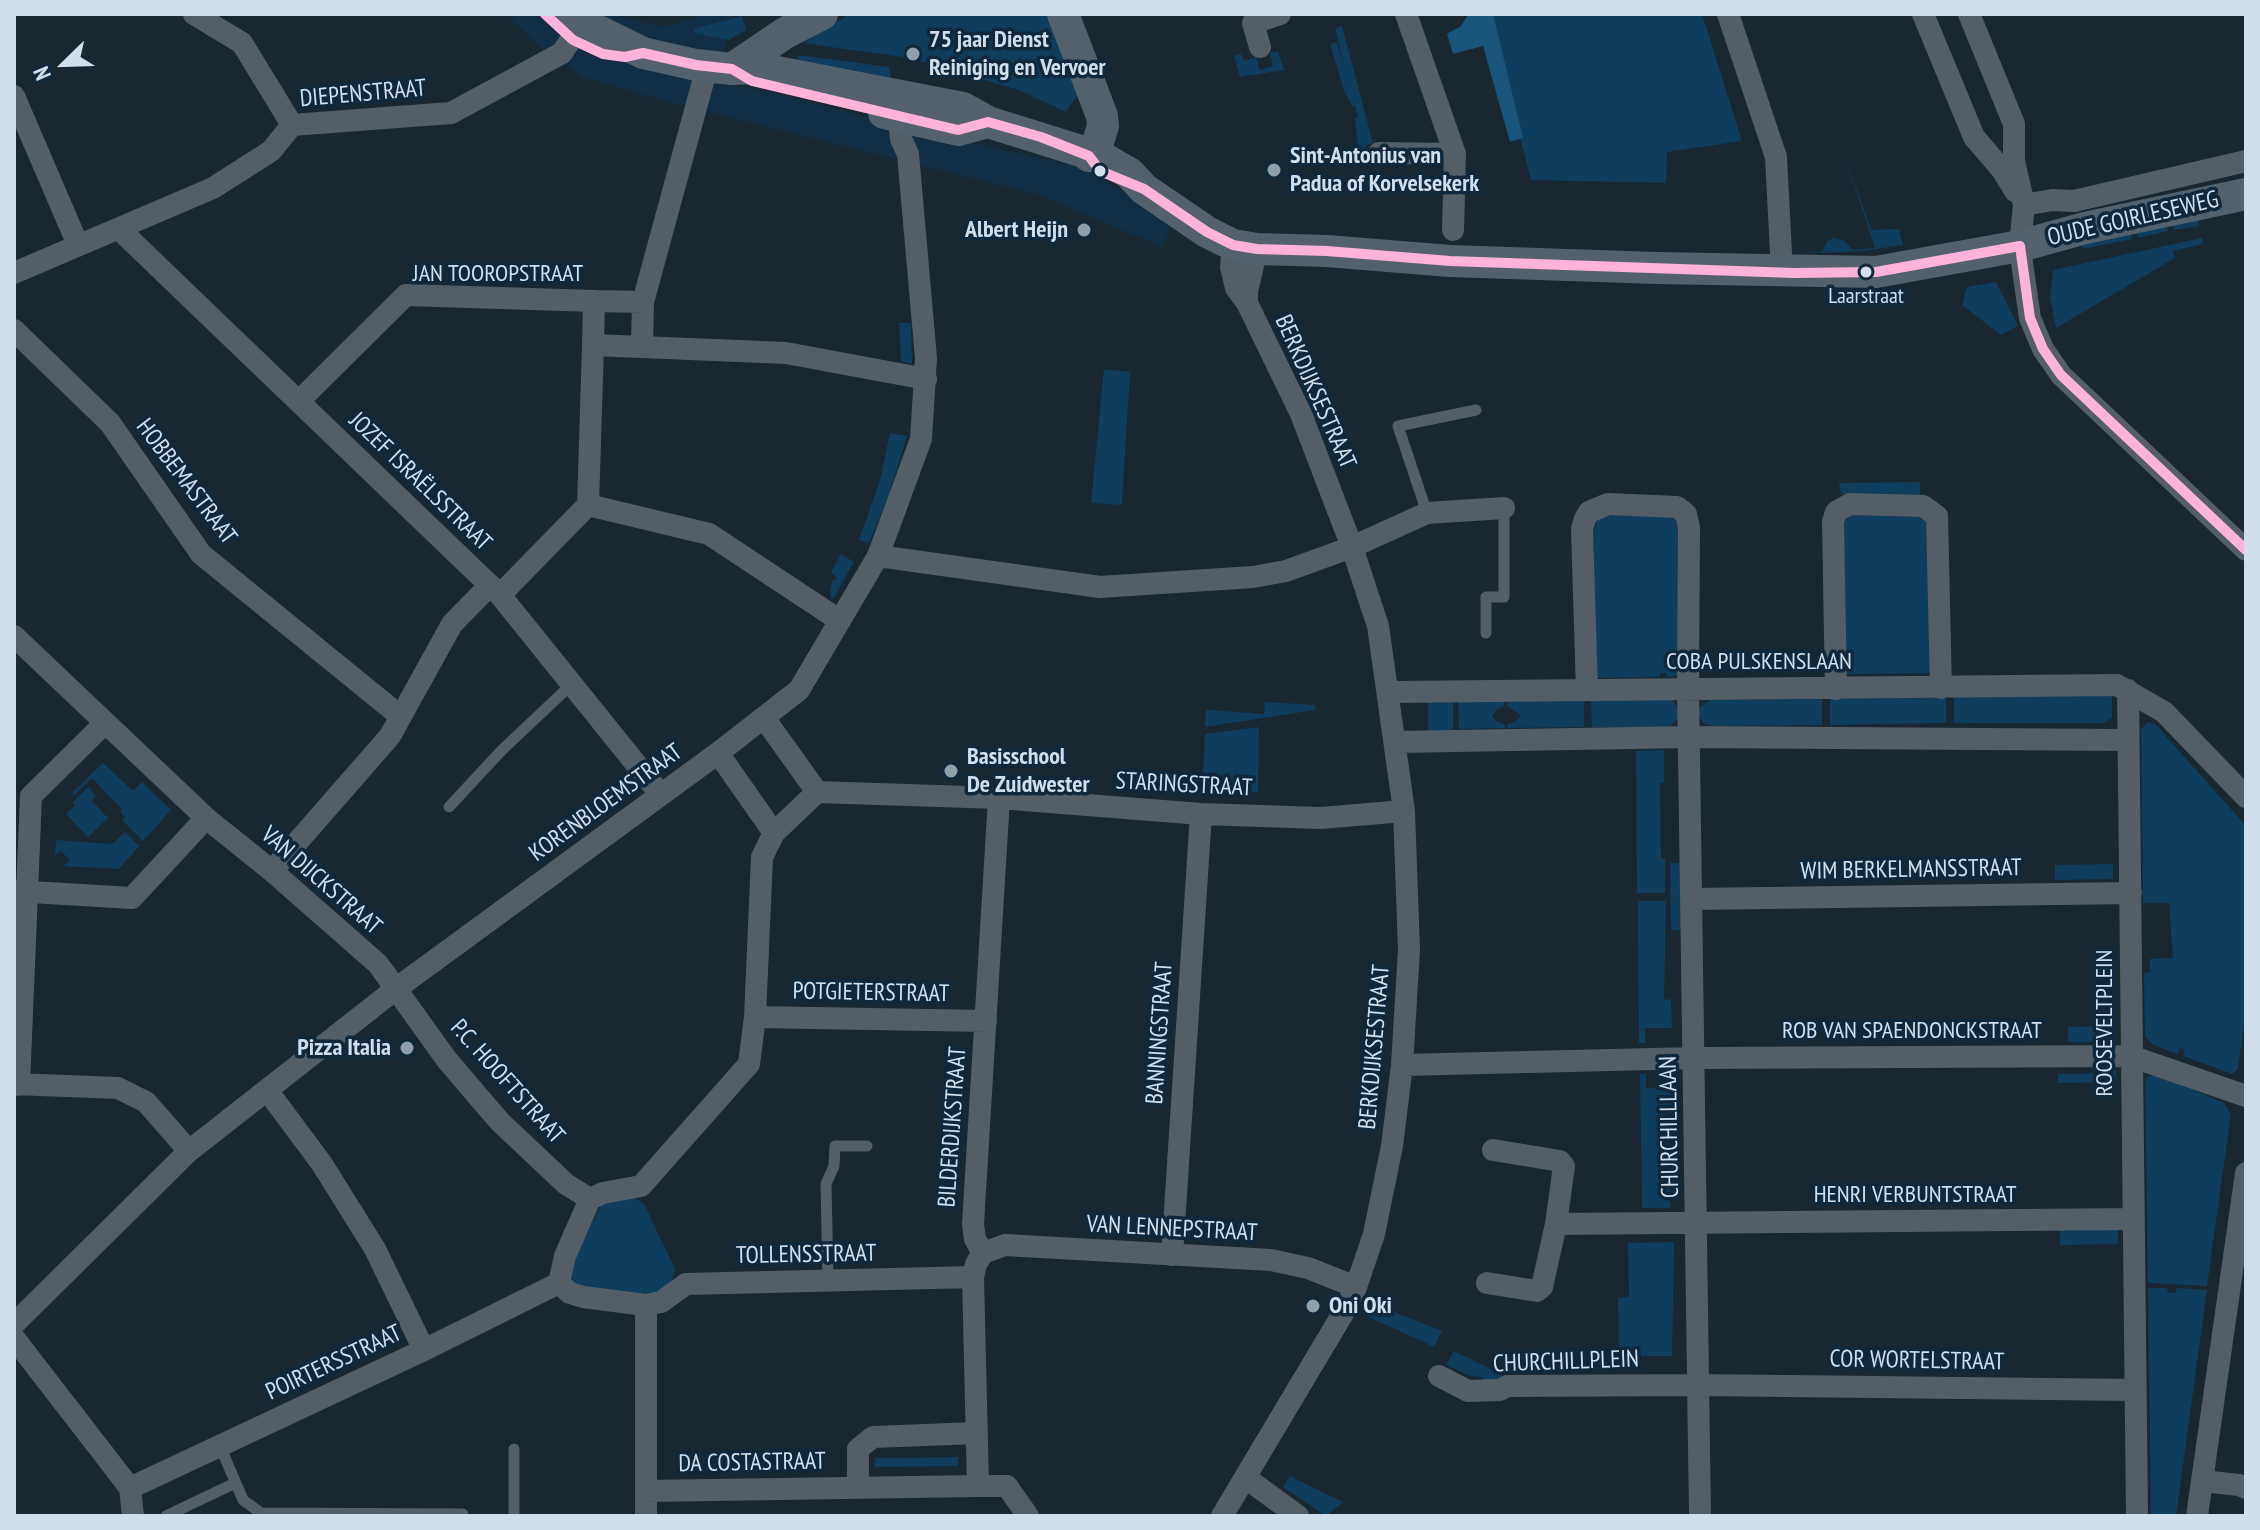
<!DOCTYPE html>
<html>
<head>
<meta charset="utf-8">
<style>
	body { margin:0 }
	#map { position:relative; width:2260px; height:1530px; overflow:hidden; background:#192731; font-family:"PT Sans Narrow",sans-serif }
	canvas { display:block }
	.frame { position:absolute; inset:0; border:16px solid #d0dfeb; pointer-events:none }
	.north { position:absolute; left:24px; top:24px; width:80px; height:80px; -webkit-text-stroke:6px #0f283b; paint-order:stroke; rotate:247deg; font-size:22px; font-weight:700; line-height:32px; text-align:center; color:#d0dfeb }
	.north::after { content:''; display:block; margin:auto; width:28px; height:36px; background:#d0dfeb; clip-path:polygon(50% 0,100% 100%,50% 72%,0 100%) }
</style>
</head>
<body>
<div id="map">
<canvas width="2260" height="1530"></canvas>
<div class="frame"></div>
<div class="north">N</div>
</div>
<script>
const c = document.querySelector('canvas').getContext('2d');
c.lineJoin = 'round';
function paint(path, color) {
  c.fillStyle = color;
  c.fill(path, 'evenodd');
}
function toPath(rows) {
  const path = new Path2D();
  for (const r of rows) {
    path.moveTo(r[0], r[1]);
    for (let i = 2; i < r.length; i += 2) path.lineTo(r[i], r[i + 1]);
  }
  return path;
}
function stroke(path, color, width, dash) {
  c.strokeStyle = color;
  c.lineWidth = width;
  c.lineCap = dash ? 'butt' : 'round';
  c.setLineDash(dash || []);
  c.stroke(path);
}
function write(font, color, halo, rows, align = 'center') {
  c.font = font + ' "PT Sans Narrow",sans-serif';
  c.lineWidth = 7;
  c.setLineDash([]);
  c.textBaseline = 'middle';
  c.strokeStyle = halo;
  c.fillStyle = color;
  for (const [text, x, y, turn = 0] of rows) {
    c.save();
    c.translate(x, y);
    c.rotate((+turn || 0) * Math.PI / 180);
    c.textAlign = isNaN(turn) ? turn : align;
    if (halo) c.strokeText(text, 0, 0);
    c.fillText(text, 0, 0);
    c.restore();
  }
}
const built = toPath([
	[506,14,609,14,663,27,708,14,734,14,715,82,774,93,941,136,1089,169,1172,225,1162,247,1037,194,669,102,583,77,545,52]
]);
const green = toPath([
	[850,14,1057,14,1079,93,1066,112,1019,90,910,58,802,43],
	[1489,14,1702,14,1742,141,1667,152,1666,183,1531,180],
	[742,16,746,30,729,40,694,33,693,29],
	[1342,26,1373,143,1366,145,1369,158,1359,158,1355,119,1358,117,1355,106,1352,106,1344,91,1330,44,1337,42,1345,70,1335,28],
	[1278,51,1284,70,1240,77,1234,56,1241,54,1244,61,1256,57,1260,70,1273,66,1270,53],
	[798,55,889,67,892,82,798,62],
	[1841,145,1871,230,1899,229,1903,245,1862,251,1799,254,1822,252,1827,241,1834,238,1845,241,1852,250,1875,248],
	[2198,217,2199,226,2174,230,2173,225,2167,226,2168,231,2138,238,2137,233,2131,234,2132,239,2083,249,2082,244],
	[2202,238,2203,244,2173,251,2175,258,2056,328,2050,296,2053,270],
	[1996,282,2018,326,2001,335,1962,305,1967,287],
	[899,323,911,323,912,364,901,361],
	[1104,369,1130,372,1122,505,1091,503],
	[890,433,907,436,888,497,869,543,859,540,880,480],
	[1920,482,1920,496,1841,494,1839,483],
	[1607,515,1667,516,1676,520,1678,526,1680,676,1667,677,1666,673,1660,673,1660,677,1596,678,1593,533,1597,521],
	[1853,515,1918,517,1927,522,1930,673,1845,674,1843,522],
	[841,554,854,562,833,599,830,596,831,588,832,581,837,578,831,572],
	[2108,695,2112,697,2112,718,2104,723,1954,723,1954,697],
	[1946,697,1946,723,1830,725,1830,699],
	[1671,699,1678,708,1678,719,1668,728,1592,727,1591,701],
	[1822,699,1822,725,1713,726,1704,724,1698,715,1700,707,1710,700],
	[1489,700,1504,702,1504,706,1496,710,1492,716,1496,721,1505,725,1505,728,1459,729,1458,702],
	[1428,701,1453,702,1453,731,1428,731],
	[1584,701,1584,727,1507,728,1507,725,1516,721,1521,715,1507,706,1507,702],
	[1265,702,1315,705,1315,710,1205,727,1206,710,1264,714],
	[2148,722,2156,725,2246,826,2246,1008,2238,1069,2232,1074,2183,1056,2185,1050,2181,1048,2177,1054,2152,1044,2145,1036,2144,973,2150,972,2150,959,2173,958,2169,903,2143,903,2141,729],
	[1259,727,1258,792,1202,788,1205,734],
	[1664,750,1664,783,1660,783,1661,858,1665,859,1665,893,1637,893,1636,751],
	[103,763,133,791,142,782,171,810,143,841,122,820,125,817,120,812,122,809,92,778,74,795,72,793],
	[88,787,96,796,92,801,108,818,88,837,66,814,75,805,73,802],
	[125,832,139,846,119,869,64,866,70,860,61,851,55,856,56,840,112,844],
	[1670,863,1686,863,1687,929,1671,930],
	[2113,864,2113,879,2055,880,2055,865],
	[1638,901,1666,901,1664,999,1671,1000,1672,1028,1645,1028,1645,1043,1639,1043],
	[2115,1026,2116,1042,2068,1042,2068,1027],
	[2108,1070,2116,1070,2116,1082,2058,1083,2058,1074,2108,1073],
	[1640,1074,1646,1074,1646,1088,1673,1088,1673,1110,1665,1110,1666,1176,1670,1176,1670,1208,1642,1208],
	[2155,1074,2224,1103,2231,1114,2207,1286,2148,1283,2145,1082,2148,1077],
	[632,1196,644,1204,675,1269,671,1283,662,1291,649,1294,584,1288,573,1283,571,1264,601,1206,606,1201],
	[2060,1229,2118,1229,2118,1244,2060,1245],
	[1674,1242,1672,1356,1619,1356,1618,1298,1629,1297,1628,1243],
	[2148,1288,2167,1288,2168,1293,2176,1293,2176,1288,2207,1290,2176,1516,2151,1514],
	[1369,1298,1385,1305,1384,1308,1442,1331,1434,1347,1369,1317,1366,1309],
	[1454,1351,1501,1374,1503,1378,1483,1382,1483,1377,1470,1376,1446,1365],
	[958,1457,958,1466,875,1467,875,1458],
	[1290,1476,1343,1502,1326,1516,1283,1487]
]);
const forest = toPath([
	[1474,14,1493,14,1523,138,1510,142,1483,46,1453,54,1447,34,1461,26,1468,15]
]);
const lane = toPath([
	[1427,513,1398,426,1476,410],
	[1486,633,1486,597,1504,597,1504,508],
	[449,807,502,750,572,684],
	[828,1280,826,1184,834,1166,835,1146,867,1146],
	[220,1446,243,1500,261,1513,463,1514],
	[166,1516,231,1485],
	[514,1516,514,1449]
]);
const street = toPath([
	[194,14,242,43,292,125],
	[1406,14,1455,154,1453,230],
	[1728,14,1776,157,1782,272],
	[1923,14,1974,137,2003,171,2015,191],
	[1969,14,2014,124,2014,161,2024,205,2020,246,2023,270,2030,318,2043,349,2061,375,2246,550],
	[1260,47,1253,23,1280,14],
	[14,96,78,245],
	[1379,153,1455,154],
	[2024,205,2052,200,2074,201,2246,161],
	[119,229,500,595,661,795],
	[14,273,213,188,271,151,292,125,451,113,562,53,581,24],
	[643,302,707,67],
	[1247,303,1247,291,1257,249],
	[14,330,110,423,201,554,400,716],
	[642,345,643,302,594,301,593,345,786,353,926,379],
	[299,401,406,295,594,301],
	[588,505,709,534,839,620],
	[878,556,1100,587,1253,577,1286,571,1352,547,1427,513,1504,508],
	[500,595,588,505,593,345],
	[14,636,206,818,132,898,14,891],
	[1836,689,1833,522,1836,512,1850,504,1923,506,1937,516,1941,688],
	[1587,690,1582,529,1585,519,1589,512,1608,504,1677,507,1686,514,1689,527,1688,687,1700,1516],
	[2128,690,2137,1516],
	[1389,692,2117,685,2164,712,2246,797],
	[764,718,817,792],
	[1396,742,1691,737,2128,740],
	[206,818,272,871,378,964,447,1060,500,1122,566,1184,590,1199],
	[774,833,817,792,999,798,1201,814,1321,818,1404,811],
	[272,871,390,736,452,624,490,585],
	[1693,899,2131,893],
	[755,1017,986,1021],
	[1402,1065,1695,1058,2130,1056,2246,1096],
	[14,1084,118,1088,146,1102,189,1151],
	[19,1085,31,796,104,724],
	[267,1090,322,1164,375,1249,424,1350],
	[590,1199,603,1193,641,1186,749,1064,755,1017,762,857,774,833,718,753],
	[590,1199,565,1256,559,1283,570,1293,583,1297,646,1305,661,1302,686,1284,973,1277],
	[1556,1224,2133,1219],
	[983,1253,975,1239,973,1224,999,798],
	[1172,1255,1201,814],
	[1487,1283,1537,1291,1542,1287,1556,1224,1564,1166,1560,1161,1493,1150],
	[14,1324,189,1151,397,988,718,753,799,690,878,556,921,439,926,358,908,154,901,139,897,106],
	[14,1338,130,1488,133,1516],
	[1439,1376,1468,1391,1500,1390,1507,1386,1699,1385,2135,1390],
	[1246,1478,1298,1516],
	[2202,1481,2239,1485,2246,1488],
	[130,1488,424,1350,559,1283],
	[858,1488,858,1449,873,1437,977,1433],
	[646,1491,978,1486],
	[646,1516,646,1305],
	[1028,1516,1007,1486,978,1486,973,1277,976,1264,983,1253,1005,1245,1271,1260,1308,1268,1356,1287],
	[1222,1516,1345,1310,1356,1287,1374,1234,1392,1146,1402,1065,1409,950,1404,811,1378,626,1352,547,1301,414,1247,303,1236,288,1231,267,1233,245],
	[2197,1516,2246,1173]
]);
const secondary = toPath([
	[564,14,643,53,696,65,732,69,756,68,963,108,988,122,1103,158,1129,173,1144,189,1207,232,1233,245,1257,249,1327,251,1450,261,1657,268,1876,272,2020,246,2085,228,2246,194],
	[1063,14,1102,116,1103,126,1098,142,1089,156],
	[732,69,785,33,822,14],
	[884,113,958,130,988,122]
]);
const bus1 = toPath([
	[545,14,573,40,603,54,625,57,643,53,696,65,732,69,752,81,958,130,988,122,1041,137,1089,156,1100,171,1144,189,1207,232,1233,245,1257,249,1327,251,1450,261,1794,273,1876,272,2020,246],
	[2020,246,2030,318,2043,349,2061,375,2246,550]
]);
const markers = [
	[913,54,8,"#909faa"],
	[1274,170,8,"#909faa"],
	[1100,171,7,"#d0dfeb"],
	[1084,230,8,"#909faa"],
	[1866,272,7,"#d0dfeb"],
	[951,771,8,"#909faa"],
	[407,1048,8,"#909faa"],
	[1313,1306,8,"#909faa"]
];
const busNames = [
	["Laarstraat",1866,297]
];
const poiNames = [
	["75 jaar Dienst",929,40],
	["Reiniging en Vervoer",929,68],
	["Sint-Antonius van",1290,156],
	["Padua of Korvelsekerk",1290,184],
	["Albert Heijn",1068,230,"right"],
	["Basisschool",967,757],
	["De Zuidwester",967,785],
	["Pizza Italia",391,1048,"right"],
	["Oni Oki",1329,1306]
];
const streetNames = [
	["DIEPENSTRAAT",363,94,-5],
	["OUDE GOIRLESEWEG",2133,219,-13],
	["JAN TOOROPSTRAAT",498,274],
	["BERKDIJKSESTRAAT",1315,392,66],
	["HOBBEMASTRAAT",186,482,53],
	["JOZEF ISRAËLSSTRAAT",420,482,44],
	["COBA PULSKENSLAAN",1759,662],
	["STARINGSTRAAT",1184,785,3],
	["KORENBLOEMSTRAAT",606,803,-36],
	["WIM BERKELMANSSTRAAT",1911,870,-1],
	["VAN DIJCKSTRAAT",321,881,41],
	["POTGIETERSTRAAT",871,993,1],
	["ROOSEVELTPLEIN",2105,1023,-90],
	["ROB VAN SPAENDONCKSTRAAT",1912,1031],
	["BANNINGSTRAAT",1160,1033,-86],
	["BERKDIJKSESTRAAT",1375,1047,-85],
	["P.C. HOOFTSTRAAT",507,1082,48],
	["BILDERDIJKSTRAAT",953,1127,-86],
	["CHURCHILLLAAN",1670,1127,-91],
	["HENRI VERBUNTSTRAAT",1915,1195],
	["VAN LENNEPSTRAAT",1172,1229,3],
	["TOLLENSSTRAAT",806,1255,-1],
	["COR WORTELSTRAAT",1917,1361,1],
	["CHURCHILLPLEIN",1566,1362,-2],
	["POIRTERSSTRAAT",334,1363,-25],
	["DA COSTASTRAAT",752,1463,-1]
];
paint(built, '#112e44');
paint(green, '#0f3d5d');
paint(forest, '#19547d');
stroke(lane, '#535e67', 11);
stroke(street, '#535e67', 22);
stroke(secondary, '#53616c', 32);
stroke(bus1, '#ffb3da', 10);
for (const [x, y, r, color] of markers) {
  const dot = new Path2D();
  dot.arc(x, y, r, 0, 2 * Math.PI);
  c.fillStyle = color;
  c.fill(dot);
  stroke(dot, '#0f283b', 3);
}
write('22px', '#d0dfeb', '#0f283b', busNames);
write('bold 24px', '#d0dfeb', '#0f283b', poiNames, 'left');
write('24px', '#d0dfeb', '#0f283b', streetNames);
</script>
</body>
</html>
